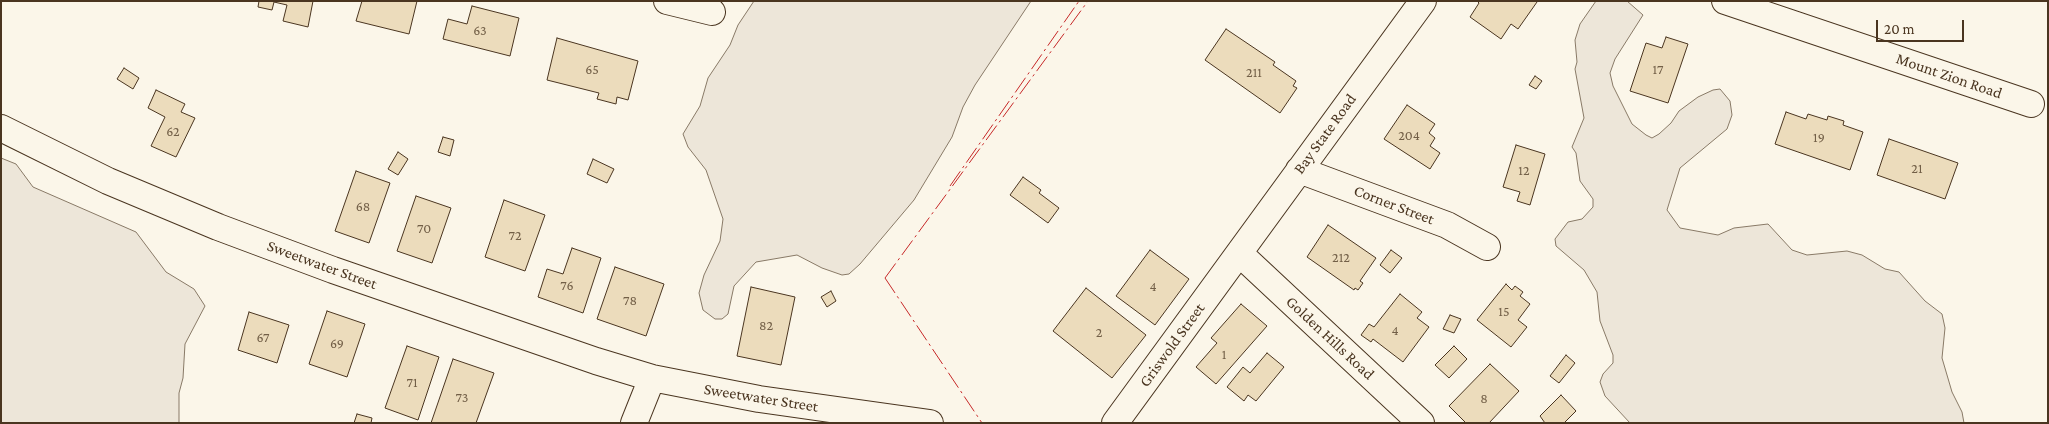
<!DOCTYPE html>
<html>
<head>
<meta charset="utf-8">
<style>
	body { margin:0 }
	#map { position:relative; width:2049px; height:424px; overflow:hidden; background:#fbf6e9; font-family:"Crimson Pro",serif }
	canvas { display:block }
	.frame { position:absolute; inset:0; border:2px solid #4a3520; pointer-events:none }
	.scale { position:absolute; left:1876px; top:20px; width:88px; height:22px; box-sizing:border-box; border:2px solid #4a3520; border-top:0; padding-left:6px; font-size:15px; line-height:18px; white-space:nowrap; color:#4a3520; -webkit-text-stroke:4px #fbf6e9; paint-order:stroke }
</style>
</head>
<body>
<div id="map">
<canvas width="2049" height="424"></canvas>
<div class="frame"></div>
<div class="scale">20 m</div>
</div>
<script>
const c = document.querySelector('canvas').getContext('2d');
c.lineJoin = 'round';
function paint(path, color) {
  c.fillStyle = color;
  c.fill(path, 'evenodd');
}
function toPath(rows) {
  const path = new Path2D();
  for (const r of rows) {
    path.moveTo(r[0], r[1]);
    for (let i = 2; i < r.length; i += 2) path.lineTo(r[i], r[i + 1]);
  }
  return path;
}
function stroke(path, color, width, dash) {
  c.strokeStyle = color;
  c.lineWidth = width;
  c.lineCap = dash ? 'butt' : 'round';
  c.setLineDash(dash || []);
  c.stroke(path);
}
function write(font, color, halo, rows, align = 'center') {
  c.font = font + ' "Crimson Pro",serif';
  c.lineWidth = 4;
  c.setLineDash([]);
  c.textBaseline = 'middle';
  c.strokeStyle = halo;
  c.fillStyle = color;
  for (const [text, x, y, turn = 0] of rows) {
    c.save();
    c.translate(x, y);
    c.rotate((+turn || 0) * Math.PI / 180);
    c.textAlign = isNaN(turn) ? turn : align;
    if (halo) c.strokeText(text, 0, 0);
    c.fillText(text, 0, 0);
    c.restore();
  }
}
const green = toPath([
	[754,1,1031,1,975,85,963,107,952,137,914,200,860,264,849,274,842,275,822,268,797,255,756,262,734,286,728,314,722,319,715,319,703,310,699,293,704,275,720,241,723,219,706,170,688,147,683,134,700,106,708,78,730,45,738,25,754,1],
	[1596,1,1627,1,1643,15,1615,59,1610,73,1613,86,1632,124,1646,135,1652,138,1659,134,1671,123,1679,111,1698,97,1713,90,1720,89,1730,101,1732,115,1727,129,1680,168,1667,210,1680,228,1718,235,1734,228,1768,224,1792,250,1807,255,1847,251,1862,255,1885,269,1899,272,1925,301,1942,314,1945,328,1942,358,1952,392,1962,412,1964,423,1630,423,1605,396,1600,382,1603,374,1613,363,1613,355,1600,321,1597,292,1584,270,1556,246,1555,239,1568,222,1582,219,1593,207,1593,199,1580,181,1576,153,1572,147,1584,118,1575,69,1577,62,1575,40,1580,24,1596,1],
	[1,158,16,164,33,187,136,232,166,272,194,289,205,306,185,344,183,378,179,393,179,423,1,423,1,158]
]);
const building = toPath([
	[259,1,313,1,308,27,283,21,287,5,274,2,272,10,258,7,259,1],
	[362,1,417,1,409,34,356,21,362,1],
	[1477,1,1536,1,1537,2,1518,29,1511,24,1501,39,1470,17,1479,3,1477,1],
	[472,6,519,18,510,56,443,39,448,19,467,24,472,6],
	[1226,29,1275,62,1273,65,1296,81,1293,86,1297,88,1280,113,1205,60,1226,29],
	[1666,37,1688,44,1668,103,1630,91,1646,43,1662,48,1666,37],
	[557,38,638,61,628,100,617,97,616,104,597,99,599,93,547,80,557,38],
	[124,68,139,78,133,89,117,79,124,68],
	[1535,76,1542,81,1536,89,1529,85,1535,76],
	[156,90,185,104,181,112,195,118,176,157,151,146,165,117,148,108,156,90],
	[1407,105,1435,124,1429,133,1435,138,1430,146,1440,153,1430,169,1384,139,1407,105],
	[1786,112,1806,119,1808,114,1827,120,1828,116,1844,121,1843,125,1863,132,1850,170,1775,144,1786,112],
	[443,137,454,140,450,156,438,152,443,137],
	[1889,139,1958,163,1945,199,1877,175,1889,139],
	[1516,145,1545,154,1530,205,1517,201,1520,192,1503,187,1516,145],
	[398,152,408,159,398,175,388,169,398,152],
	[593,159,614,169,607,183,587,174,593,159],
	[356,171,390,183,369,243,335,231,356,171],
	[1023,177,1041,190,1039,193,1059,208,1048,223,1010,195,1023,177],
	[416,196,451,208,432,263,397,251,416,196],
	[504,200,545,215,525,271,485,257,504,200],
	[1328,225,1376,258,1360,281,1363,283,1358,290,1355,288,1354,290,1307,257,1328,225],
	[572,248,601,258,583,313,538,297,547,269,563,274,572,248],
	[1150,250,1189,279,1155,325,1116,296,1150,250],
	[1391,250,1402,258,1390,273,1380,265,1391,250],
	[615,267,664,284,646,336,597,319,615,267],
	[1506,284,1512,290,1515,286,1523,292,1520,296,1530,304,1518,320,1527,327,1511,347,1477,320,1506,284],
	[751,287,795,297,781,365,737,356,751,287],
	[1086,288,1146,335,1112,378,1053,331,1086,288],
	[831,291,836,301,827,307,821,297,831,291],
	[1400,294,1422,312,1417,318,1429,327,1403,362,1373,339,1371,342,1361,335,1369,324,1374,327,1400,294],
	[1241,304,1267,326,1216,384,1196,367,1217,343,1211,338,1241,304],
	[327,311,365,324,347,377,309,364,327,311],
	[249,312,289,325,277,363,238,350,249,312],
	[1450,315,1461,319,1454,333,1443,329,1450,315],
	[407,346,439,357,418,420,385,408,407,346],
	[1454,346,1467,359,1449,378,1435,365,1454,346],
	[1267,353,1284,367,1256,401,1248,395,1244,401,1227,387,1243,367,1250,373,1267,353],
	[1566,355,1575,363,1559,383,1550,376,1566,355],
	[453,359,494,373,476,423,431,423,453,359],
	[1490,364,1519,391,1489,423,1466,423,1449,406,1490,364],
	[1561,395,1576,411,1564,423,1545,423,1540,416,1561,395],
	[357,414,372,418,371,423,354,423,357,414]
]);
const minor = toPath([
	[667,1,712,12],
	[1725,1,2031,104],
	[1,128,108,181,218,227,333,270,596,361,652,378,759,399,930,423],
	[1299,170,1447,225,1487,247],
	[1239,253,1421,423],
	[634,423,652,378],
	[1115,423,1423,1]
]);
const power = toPath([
	[950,186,1079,1],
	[885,278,1088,1],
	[885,278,982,423]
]);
const numberNames = [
	["63",480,31],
	["65",592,70],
	["17",1658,70],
	["211",1254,73],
	["62",173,132],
	["204",1409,136],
	["19",1819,138],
	["21",1917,169],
	["12",1524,171],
	["68",363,207],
	["70",424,229],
	["72",515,236],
	["212",1341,258],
	["76",567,286],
	["4",1153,287],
	["78",630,301],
	["15",1504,312],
	["82",766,326],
	["4",1395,331],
	["2",1099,333],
	["67",263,338],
	["69",337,344],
	["1",1224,355],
	["71",412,383],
	["73",462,398],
	["8",1484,399]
];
const streetNames = [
	["Mount Zion Road",1949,76,19],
	["Bay State Road",1325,134,-54],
	["Corner Street",1394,205,21],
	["Sweetwater Street",322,265,20],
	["Golden Hills Road",1330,338,43],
	["Griswold Street",1172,345,-54],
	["Sweetwater Street",761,398,9]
];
paint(green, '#ede6d9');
stroke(green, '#887966', 1);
paint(building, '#ecdcbc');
stroke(building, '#4a3520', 1);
stroke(minor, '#4a3520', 28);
stroke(minor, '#fbf6e9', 26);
stroke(power, '#c62828', 1, [18, 4, 2.5, 4]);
write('14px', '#725f47', null, numberNames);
write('16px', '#4a3520', '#fbf6e9', streetNames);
</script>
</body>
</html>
